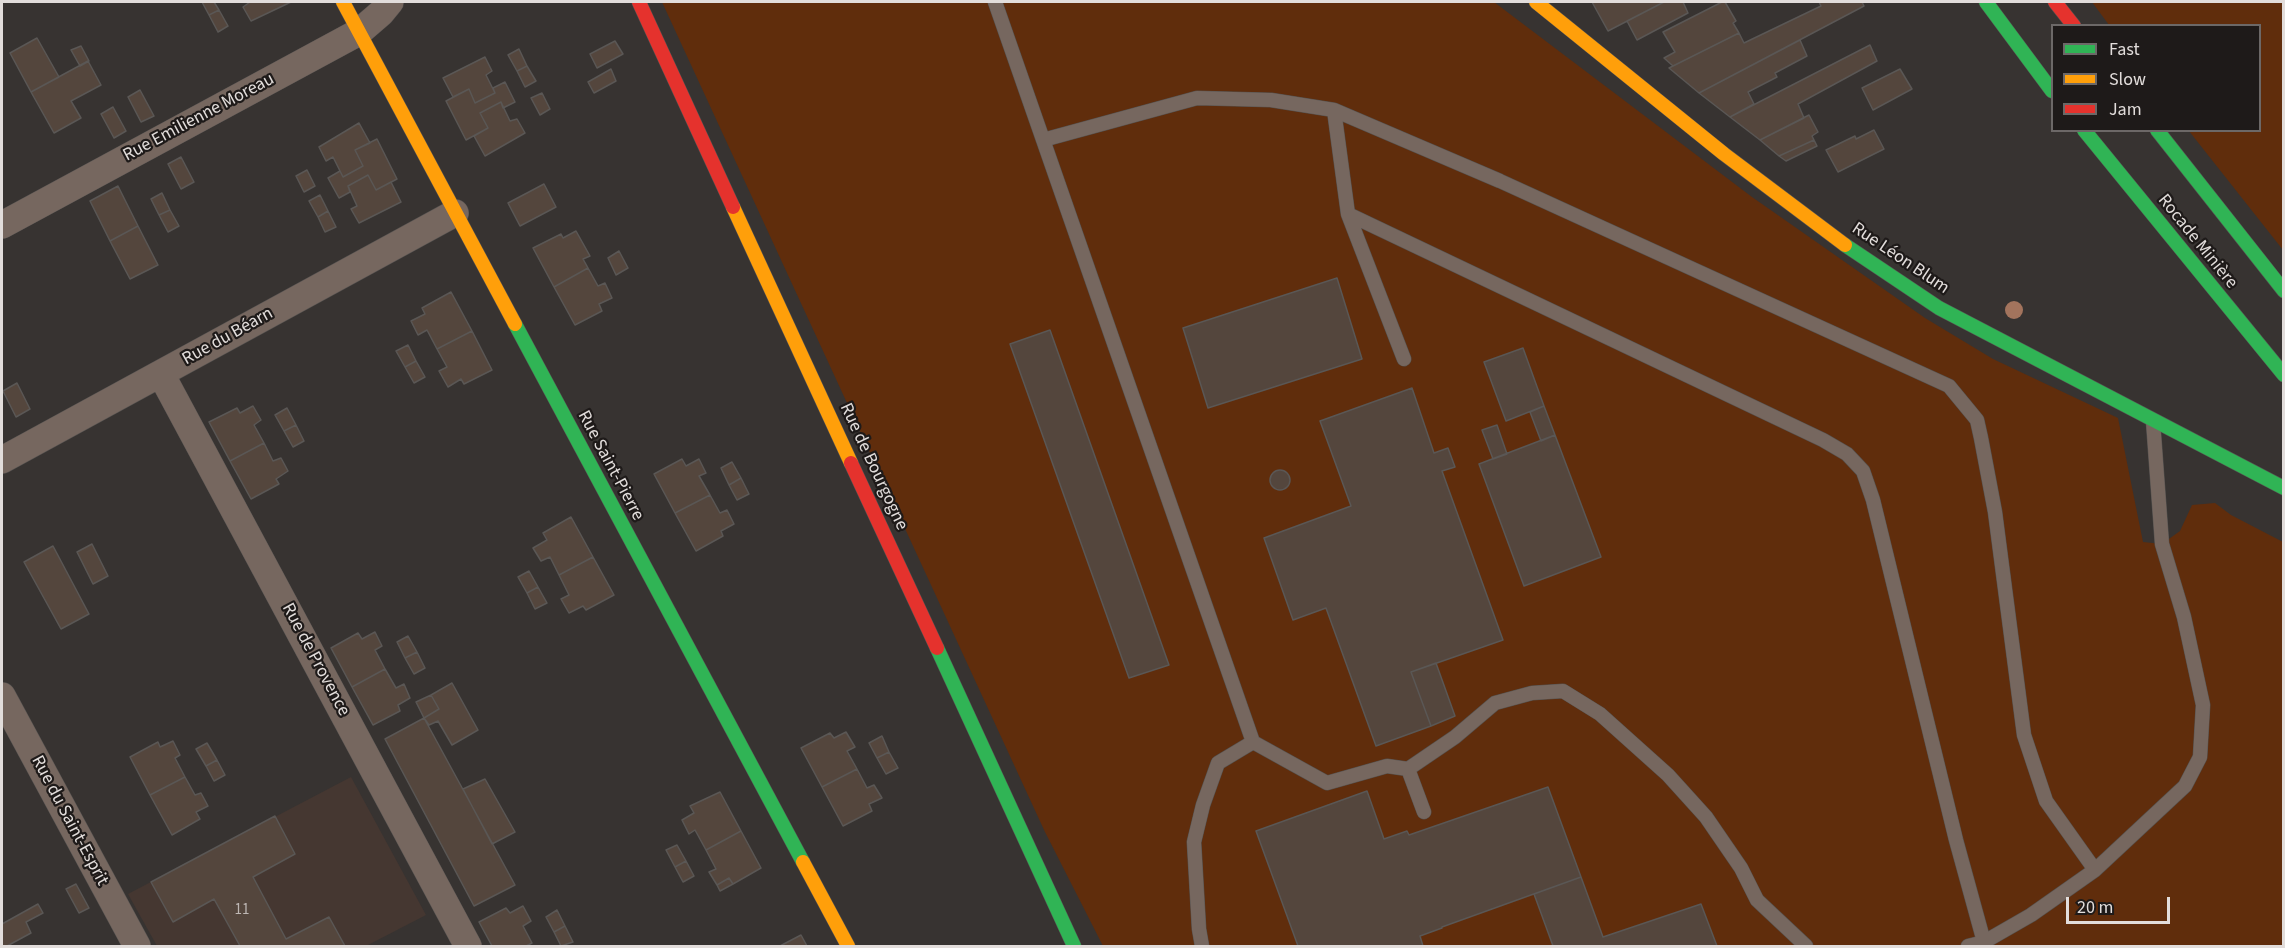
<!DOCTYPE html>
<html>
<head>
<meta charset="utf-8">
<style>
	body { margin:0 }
	#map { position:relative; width:2285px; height:948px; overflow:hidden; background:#373331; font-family:"Source Sans 3",sans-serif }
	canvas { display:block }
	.frame { position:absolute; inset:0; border:3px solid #e2dddb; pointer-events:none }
	.legend { position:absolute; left:2051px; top:24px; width:210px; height:108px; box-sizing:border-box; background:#1e1a19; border:2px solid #6c6867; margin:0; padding:8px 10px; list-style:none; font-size:18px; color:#e2dddb }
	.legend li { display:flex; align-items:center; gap:12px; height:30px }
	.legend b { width:30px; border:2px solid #6c6867 }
	.scale { position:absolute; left:2066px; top:897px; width:104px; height:27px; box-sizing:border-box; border:3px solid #e2dddb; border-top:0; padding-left:8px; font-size:18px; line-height:21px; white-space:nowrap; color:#e2dddb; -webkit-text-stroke:4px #1e1a19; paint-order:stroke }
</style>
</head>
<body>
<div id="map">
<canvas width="2285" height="948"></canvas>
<div class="frame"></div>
<ul class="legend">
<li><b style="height:8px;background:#30b455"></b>Fast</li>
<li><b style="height:8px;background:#ff9f0a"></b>Slow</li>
<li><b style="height:8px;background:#e5322d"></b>Jam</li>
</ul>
<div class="scale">20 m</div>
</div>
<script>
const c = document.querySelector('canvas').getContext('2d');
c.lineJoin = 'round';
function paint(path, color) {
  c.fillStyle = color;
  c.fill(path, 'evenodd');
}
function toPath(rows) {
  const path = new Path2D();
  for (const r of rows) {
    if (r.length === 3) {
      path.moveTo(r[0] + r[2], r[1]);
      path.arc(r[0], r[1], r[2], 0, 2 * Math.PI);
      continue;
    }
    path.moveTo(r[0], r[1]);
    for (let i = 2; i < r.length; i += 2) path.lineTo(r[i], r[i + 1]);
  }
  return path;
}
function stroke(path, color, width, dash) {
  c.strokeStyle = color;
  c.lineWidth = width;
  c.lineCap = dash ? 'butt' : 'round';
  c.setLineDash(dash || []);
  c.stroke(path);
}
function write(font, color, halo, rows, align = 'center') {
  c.font = font + ' "Source Sans 3",sans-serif';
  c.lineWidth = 4.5;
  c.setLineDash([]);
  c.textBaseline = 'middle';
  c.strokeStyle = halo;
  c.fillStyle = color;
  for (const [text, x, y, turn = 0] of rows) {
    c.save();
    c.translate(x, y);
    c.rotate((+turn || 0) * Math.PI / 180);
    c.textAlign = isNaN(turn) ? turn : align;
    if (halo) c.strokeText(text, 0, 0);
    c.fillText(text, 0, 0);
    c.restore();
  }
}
const built = toPath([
	[351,777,426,915,366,946,157,946,128,894]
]);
const green = toPath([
	[662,2,1494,2,1752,197,1925,318,1993,359,2118,418,2143,542,2162,544,2180,531,2192,505,2215,503,2231,515,2283,542,2283,946,1103,946,1045,832],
	[2092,2,2283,2,2283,250,2189,131,2260,130,2260,26,2109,25]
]);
const building = toPath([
	[202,2,214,2,219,10,209,15,202,2],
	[250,2,291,2,251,21,243,7,250,2],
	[1592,2,1664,2,1608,31,1592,2],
	[1664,2,1683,2,1688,13,1637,40,1627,21,1664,2],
	[1722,2,1725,2,1736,21,1733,23,1739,33,1673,66,1664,58,1675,52,1663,32,1722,2],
	[1819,2,1862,2,1864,6,1699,93,1669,68,1739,33,1744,43,1821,6,1819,2],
	[219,10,228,26,218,32,209,15,219,10],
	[37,38,59,77,31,92,10,53,37,38],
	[1800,40,1807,56,1775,73,1777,77,1748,92,1754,104,1730,117,1699,93,1800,40],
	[615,41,623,54,597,68,590,54,615,41],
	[1870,45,1877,61,1798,104,1804,118,1760,140,1730,117,1870,45],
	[81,46,89,61,80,66,71,50,81,46],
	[519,49,527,66,517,71,508,55,519,49],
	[485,57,492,71,486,75,495,93,475,103,469,89,453,97,443,78,485,57],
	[88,61,101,85,71,101,81,118,54,133,31,92,88,61],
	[527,66,536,81,525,87,517,71,527,66],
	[611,69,616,81,594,93,588,82,611,69],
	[1900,69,1912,89,1873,110,1862,88,1900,69],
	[505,82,515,102,503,108,501,102,480,113,488,128,466,140,446,101,469,89,475,103,495,93,493,88,505,82],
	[140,90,154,116,141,122,128,97,140,90],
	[542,93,550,109,540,115,531,98,542,93],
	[501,102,510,121,517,119,525,133,485,156,474,136,488,128,480,113,501,102],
	[113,107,126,131,114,138,101,114,113,107],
	[1809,115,1818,132,1812,136,1814,140,1779,156,1760,140,1809,115],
	[359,123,370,143,355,150,363,166,343,177,333,157,326,161,319,147,359,123],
	[1874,130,1884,149,1838,172,1826,150,1855,136,1856,139,1874,130],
	[377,139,397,179,376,190,368,175,348,186,350,192,339,198,328,178,340,171,343,177,363,166,355,150,377,139],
	[1814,140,1817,146,1786,161,1779,156,1814,140],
	[181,157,194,182,181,189,168,164,181,157],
	[307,170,315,186,304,192,296,176,307,170],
	[368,175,376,190,391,182,401,202,359,223,351,209,357,206,348,186,368,175],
	[544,184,556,207,520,226,508,203,544,184],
	[118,186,138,226,110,241,90,201,118,186],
	[162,193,170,210,159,215,151,199,162,193],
	[320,195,328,211,318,217,309,201,320,195],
	[170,210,179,226,168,232,159,215,170,210],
	[328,211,336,227,325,232,318,217,328,211],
	[138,226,158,265,130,279,110,241,138,226],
	[576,231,590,256,583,259,588,268,554,287,533,248,561,234,563,238,576,231],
	[619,251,628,268,616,275,608,258,619,251],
	[588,268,598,286,605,283,612,298,599,304,602,311,575,325,554,287,588,268],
	[1337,278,1362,359,1208,408,1183,328,1337,278],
	[451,292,472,331,437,349,427,330,418,335,411,321,425,314,422,308,451,292],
	[1050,330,1169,665,1129,678,1010,344,1050,330],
	[472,331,492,370,464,384,461,379,448,387,439,371,447,367,437,349,472,331],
	[408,345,416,361,405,367,396,351,408,345],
	[1523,348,1544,406,1506,421,1484,362,1523,348],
	[416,361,425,377,414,383,405,367,416,361],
	[17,383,30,409,16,417,3,391,17,383],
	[1412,388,1434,453,1448,448,1455,467,1442,471,1503,640,1411,672,1431,726,1376,746,1326,608,1293,620,1264,538,1351,506,1320,421,1412,388],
	[253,406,261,420,254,425,264,443,230,461,209,422,237,408,240,413,253,406],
	[1544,406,1555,435,1541,441,1530,412,1544,406],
	[287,408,296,425,284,431,275,415,287,408],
	[296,425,304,441,293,447,284,431,296,425],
	[1497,425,1507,454,1493,459,1482,430,1497,425],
	[1555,435,1601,557,1524,586,1479,464,1555,435],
	[264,443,273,461,281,458,288,471,276,479,279,484,251,499,230,461,264,443],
	[682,459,686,466,699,459,706,473,699,476,710,495,675,513,654,474,682,459],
	[732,462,741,478,729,485,721,468,732,462],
	[1280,480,10],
	[741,478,749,494,737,500,729,485,741,478],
	[710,495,720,513,727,510,734,524,721,531,723,536,696,551,675,513,710,495],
	[571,517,593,557,559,575,550,557,541,561,533,548,547,540,543,533,571,517],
	[92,544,108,576,93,584,77,552,92,544],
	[53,546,89,614,61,629,24,562,53,546],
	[593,557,614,595,586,610,583,606,569,613,561,599,569,595,559,575,593,557],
	[529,571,538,587,527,593,518,577,529,571],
	[538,587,547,603,535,609,527,593,538,587],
	[375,632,382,646,375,650,385,669,352,687,331,648,358,633,362,639,375,632],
	[408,636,417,652,405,658,397,642,408,636],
	[417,652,425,668,414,674,405,658,417,652],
	[1436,663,1455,716,1431,726,1411,672,1436,663],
	[385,669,396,688,404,684,410,698,398,705,400,711,373,725,352,687,385,669],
	[452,683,478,730,452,745,438,721,429,725,424,718,439,709,431,695,452,683],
	[431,695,439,709,424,718,416,702,431,695],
	[424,718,515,885,474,906,385,739,424,718],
	[846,732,855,747,847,751,857,769,822,787,801,748,830,733,834,738,846,732],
	[882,736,889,752,877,758,869,743,882,736],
	[173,741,180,755,175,758,185,777,150,795,130,757,158,742,160,747,173,741],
	[207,743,217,760,206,766,196,749,207,743],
	[889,752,898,768,886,774,877,758,889,752],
	[217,760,225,775,214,781,206,766,217,760],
	[857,769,867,788,874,785,882,798,869,804,872,811,843,826,822,787,857,769],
	[185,777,195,795,201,793,208,806,196,812,200,819,172,835,150,795,185,777],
	[485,779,515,832,492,844,463,789,485,779],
	[1548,787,1581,877,1442,927,1442,928,1420,936,1423,946,1298,946,1256,831,1367,791,1384,839,1407,831,1409,835,1548,787],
	[720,792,741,831,706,850,695,830,689,834,682,820,694,813,690,806,720,792],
	[275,816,295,854,253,877,286,939,329,917,345,946,240,946,214,899,173,922,151,882,275,816],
	[741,831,761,868,733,884,729,878,717,885,709,872,716,869,706,850,741,831],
	[677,845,686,861,675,867,666,850,677,845],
	[686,861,694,876,683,882,675,867,686,861],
	[1581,877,1603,937,1701,904,1717,946,1553,946,1534,894,1581,877],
	[729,878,733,884,720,891,717,885,729,878],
	[76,884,89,908,79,913,66,889,76,884],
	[38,904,43,913,26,922,31,933,7,946,2,946,2,924,38,904],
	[523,906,531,921,523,926,532,943,526,946,492,946,479,922,506,908,510,913,523,906],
	[557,910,565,926,554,932,546,917,557,910],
	[565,926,573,942,561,946,554,932,565,926],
	[801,935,807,946,780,946,801,935]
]);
const lane = toPath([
	[995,2,1253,742,1218,763,1203,805,1194,842,1199,929,1202,946],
	[1334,110,1348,214,1404,359],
	[1043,140,1197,98,1271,100,1334,110,1500,181,1949,386,1977,420,1981,438,1995,512,2024,735,2046,801,2095,870],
	[1348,214,1823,440,1847,454,1863,471,1873,500,1956,840,1984,942],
	[1253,742,1327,783,1387,766,1408,769,1424,812],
	[1408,769,1455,737,1495,703,1532,693,1563,691,1600,714,1668,775,1706,817,1741,868,1757,900,1806,946],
	[1968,946,1984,942,2031,915,2095,870,2185,786,2200,757,2203,705,2184,617,2162,544,2153,421]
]);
const street = toPath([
	[2,225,359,32,381,13,390,2],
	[161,374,468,946],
	[2,460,455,213],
	[2,696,137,946]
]);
const fast = toPath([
	[1986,2,2052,91],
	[2084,130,2284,375],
	[2157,130,2284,291],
	[1845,245,1939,308,2284,488],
	[515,324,803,862],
	[937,648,1074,946]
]);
const slow = toPath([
	[343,2,515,324],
	[1536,2,1724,154,1845,245],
	[733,207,851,463],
	[803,862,848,946]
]);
const jam = toPath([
	[639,2,733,207],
	[2055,2,2074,26],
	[851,463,937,648]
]);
const trees = [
	[2014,310]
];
const numberNames = [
	["11",242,911]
];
const streetNames = [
	["Rue Emilienne Moreau",199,118,-28],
	["Rocade Minière",2197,242,51],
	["Rue Léon Blum",1900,259,34],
	["Rue du Béarn",228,337,-29],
	["Rue Saint-Pierre",610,466,62],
	["Rue de Bourgogne",873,467,65],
	["Rue de Provence",315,660,62],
	["Rue du Saint-Esprit",69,821,62]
];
paint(built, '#453731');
paint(green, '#602d0c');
paint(building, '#54463d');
stroke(building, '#5a5755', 1.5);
stroke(lane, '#555250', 15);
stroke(street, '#555250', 28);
stroke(fast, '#555250', 15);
stroke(slow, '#555250', 15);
stroke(jam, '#555250', 15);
stroke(lane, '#76675f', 14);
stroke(street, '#76675f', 27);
stroke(fast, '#30b455', 14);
stroke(slow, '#ff9f0a', 14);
stroke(jam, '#e5322d', 14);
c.fillStyle = '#a3745d';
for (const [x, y] of trees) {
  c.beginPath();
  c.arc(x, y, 9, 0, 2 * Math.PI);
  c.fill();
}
write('15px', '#beb7b4', null, numberNames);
write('18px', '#e2dddb', '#1e1a19', streetNames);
</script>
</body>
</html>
